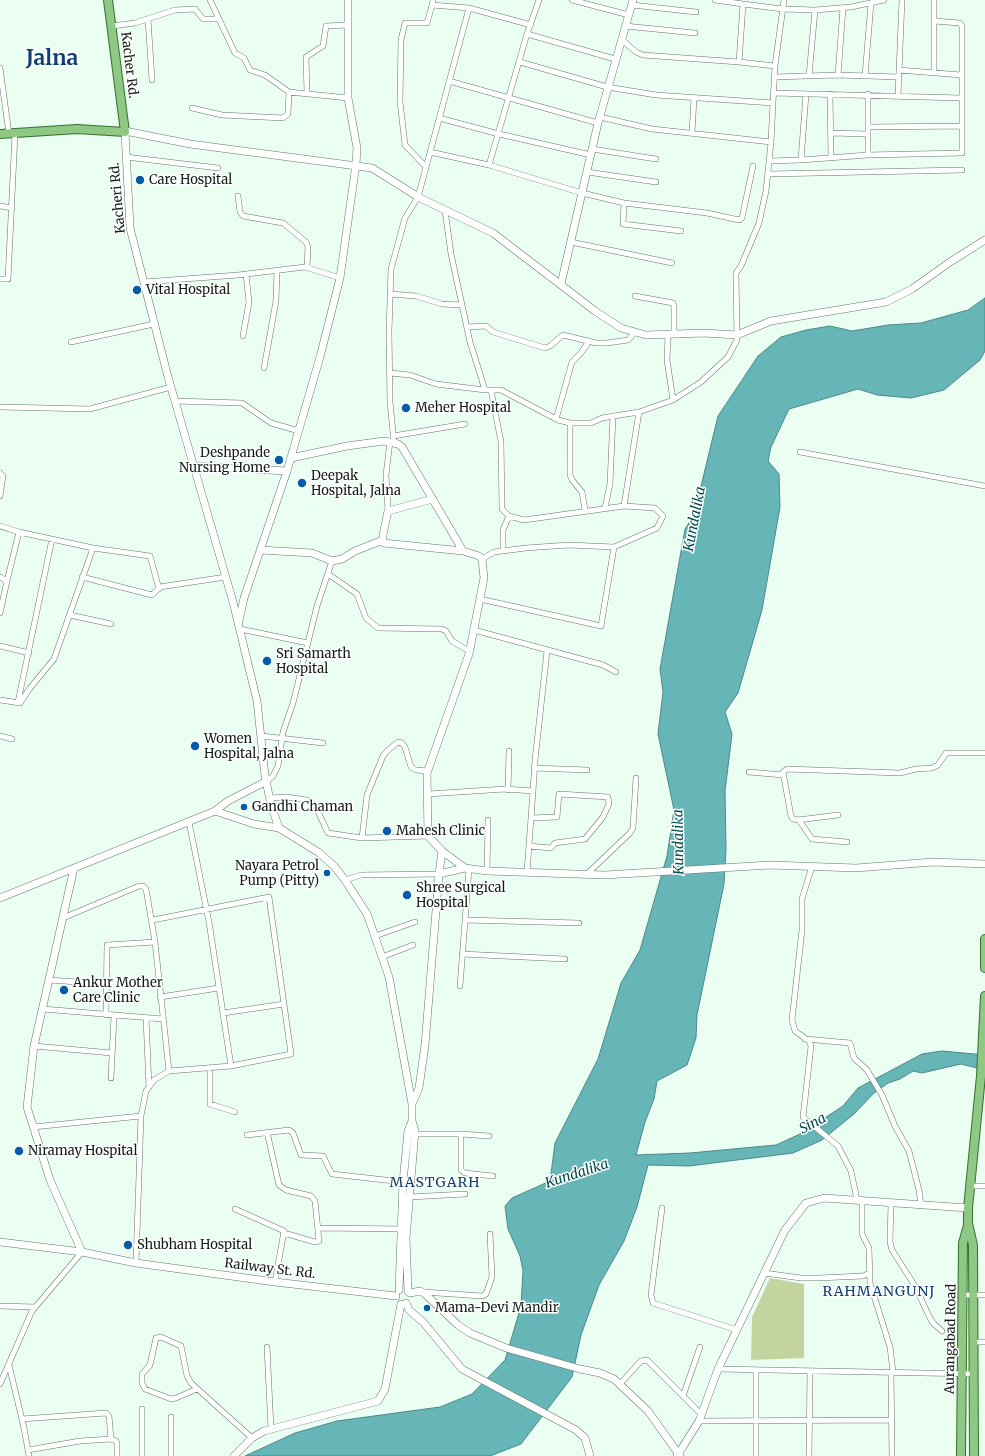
<!DOCTYPE html>
<html>
<head>
<meta charset="utf-8">
<style>
	body { margin:0 }
	canvas { display:block; background:#eafef2 }
</style>
</head>
<body>
<canvas width="985" height="1456"></canvas>
<script>
const c = document.querySelector('canvas').getContext('2d');
c.lineJoin = 'round';
function paint(path, color) {
  c.fillStyle = color;
  c.fill(path, 'evenodd');
}
function toPath(rows) {
  const path = new Path2D();
  for (const r of rows) {
    path.moveTo(r[0], r[1]);
    for (let i = 2; i < r.length; i += 2) path.lineTo(r[i], r[i + 1]);
  }
  return path;
}
function stroke(path, color, width, dash) {
  c.strokeStyle = color;
  c.lineWidth = width;
  c.lineCap = dash ? 'butt' : 'round';
  c.setLineDash(dash || []);
  c.stroke(path);
}
function write(font, color, halo, rows, align = 'center') {
  c.font = font + ' Merriweather,serif';
  c.lineWidth = 3;
  c.setLineDash([]);
  c.textBaseline = 'middle';
  c.strokeStyle = halo;
  c.fillStyle = color;
  for (const [text, x, y, turn = 0] of rows) {
    c.save();
    c.translate(x, y);
    c.rotate((+turn || 0) * Math.PI / 180);
    c.textAlign = isNaN(turn) ? turn : align;
    if (halo) c.strokeText(text, 0, 0);
    c.fillText(text, 0, 0);
    c.restore();
  }
}
const green = toPath([
	[770,1278,804,1284,804,1358,751,1360,752,1317]
]);
const water = toPath([
	[985,298,985,351,980,360,944,390,911,398,877,395,858,389,789,409,771,447,768,461,779,474,780,507,762,610,738,693,725,712,732,734,725,791,726,849,724,884,697,1015,696,1038,687,1065,657,1081,654,1099,645,1122,636,1155,690,1153,776,1145,800,1134,843,1106,858,1088,922,1054,942,1051,985,1055,985,1070,961,1064,922,1073,913,1071,900,1079,888,1083,874,1093,854,1114,822,1140,793,1153,689,1166,648,1165,637,1207,624,1241,599,1285,581,1335,572,1377,521,1444,490,1456,245,1456,295,1433,337,1421,440,1407,472,1394,505,1360,521,1306,523,1271,520,1256,508,1229,505,1206,512,1198,550,1181,555,1143,598,1059,621,983,640,950,667,856,674,810,658,734,663,692,660,669,685,529,694,515,718,416,758,356,781,337,806,330,830,326,852,331,888,325,921,323,968,310,985,298]
]);
const street = toPath([
	[210,0,235,53,244,58,250,70,265,75,289,92],
	[572,0,629,15],
	[715,0,743,4,739,62,775,66,773,103],
	[743,4,783,9,815,10,851,7,884,0],
	[632,5,696,12],
	[469,8,531,25],
	[148,19,152,80],
	[112,26,135,23,175,10,195,9,203,19,219,19],
	[625,26,695,33],
	[527,34,615,59],
	[621,39,636,52,643,55,739,62],
	[520,62,607,87,656,95,773,103,771,142,652,129,600,117],
	[775,66,784,0],
	[0,68,9,134],
	[899,70,961,75],
	[934,73,934,0],
	[838,75,843,8],
	[809,76,815,10],
	[865,76,871,3],
	[775,77,838,75,899,77],
	[449,81,598,123],
	[307,93,306,57,323,46,326,26,348,25],
	[774,93,961,98],
	[830,94,831,158],
	[868,94,868,155],
	[898,95,902,0],
	[192,108,222,115,283,118,288,114,289,92,348,98],
	[439,118,499,134,591,155],
	[869,127,962,126],
	[692,133,694,98],
	[831,133,868,134],
	[592,149,656,159],
	[430,152,489,165,582,193,624,203,707,213,739,220,742,218,753,166],
	[126,157,218,168],
	[801,160,806,94],
	[770,161,801,160,868,155,962,153,962,26,960,23,934,21],
	[489,165,527,34,539,0],
	[426,167,405,145,400,102,401,40,405,23,427,23,432,5],
	[587,172,656,182],
	[768,174,962,170],
	[238,196,240,212,243,216,283,223,306,242,308,247,307,267],
	[624,203,623,224,681,231],
	[0,206,12,208],
	[571,242,672,263],
	[0,279,8,279,15,134],
	[144,282,238,275,305,267,340,278],
	[390,294,416,296,442,304,462,305],
	[635,296,673,303,674,307,674,334],
	[467,327,486,326,493,332,545,348,550,346,563,335,596,343,607,343,628,340,635,332],
	[668,334,667,360,673,400],
	[243,336,249,302,246,274],
	[71,342,154,324],
	[264,368,276,301,277,270],
	[390,373,410,375,436,384,485,390,470,342,451,254,445,210],
	[485,390,501,390,558,420,570,423,591,423,602,418,639,412,673,400,701,382,728,357,737,340,736,273,741,266,759,223,766,191,771,142],
	[491,390,501,442,502,509,509,516,524,520,624,506,655,508,663,516,657,528,614,547],
	[174,401,242,403,271,423,299,431],
	[0,407,90,409,171,387],
	[556,419,572,362,581,353,589,341],
	[570,423,570,475,572,480,582,492,585,510],
	[393,436,465,424],
	[394,442,390,402,389,332,391,269,405,218,418,197,469,8,432,5,433,0],
	[800,452,985,486],
	[0,473,3,476,0,496],
	[624,506,639,412],
	[605,508,610,484,613,416],
	[388,511,386,475,390,441],
	[0,526,19,532],
	[93,548,150,556,159,589],
	[503,550,503,530,509,516],
	[328,574,357,594,366,618,378,628,442,629,446,631,452,641,469,651],
	[0,577,7,581,0,613],
	[82,577,152,595,160,587,166,586,226,577],
	[480,599,601,626,614,547,568,545,526,548,494,552,482,559],
	[70,615,111,624],
	[240,629,308,643],
	[474,630,603,665,616,672],
	[0,646,29,653],
	[0,700,20,703,30,688,54,659,93,548,19,532,7,581],
	[18,702,52,539],
	[0,736,12,739],
	[262,736,323,743],
	[534,768,587,770],
	[749,772,783,775],
	[267,781,273,776,278,766,283,732,293,703,317,606,332,561],
	[508,790,509,751],
	[533,791,535,760,547,651],
	[428,794,505,789,533,791,527,872],
	[270,798,286,797,307,800,315,805,328,833,362,838,428,836],
	[838,815,798,820,793,819,791,816,783,772,787,769,900,773,916,769,932,768,938,765,946,753,985,753],
	[799,820,812,839,847,842],
	[189,822,209,922,231,1066],
	[362,838,367,795,383,756,387,751,398,742,402,743,405,747,411,767,416,770,428,771],
	[529,846,551,848,555,843,585,839,603,817,609,804,608,797,559,794,557,817,531,818],
	[812,866,802,899,802,930,792,1020,795,1031,809,1041,811,1046,803,1117,838,1146,851,1171,857,1200],
	[487,871,488,820],
	[587,874,630,833,633,828,636,778],
	[345,880,361,875,439,874],
	[63,918,139,886,143,886,146,889,155,942],
	[465,920,579,923],
	[375,936,415,922],
	[462,954,565,959],
	[382,957,413,945],
	[49,980,106,984],
	[460,986,469,869],
	[160,997,219,988],
	[43,1009,163,1019],
	[223,1013,284,1004],
	[106,1015,107,945,155,942,169,1071,231,1066,291,1054,269,897,153,920],
	[146,1018,149,1087],
	[805,1039,850,1043,854,1058,867,1070,882,1095,895,1126,909,1151,919,1190,921,1205],
	[34,1046,112,1053],
	[210,1068,210,1104,235,1112],
	[111,1078,114,1016],
	[33,1127,141,1116],
	[267,1132,279,1185,286,1190,311,1196,315,1201,319,1241,315,1242,284,1233],
	[415,1134,461,1134,489,1136],
	[461,1134,461,1170,465,1173,493,1176],
	[247,1135,289,1130,293,1133,301,1155,323,1156,332,1174,403,1182],
	[970,1186,985,1186],
	[410,1197,465,1194],
	[862,1201,862,1234,869,1248,870,1283,890,1347,893,1372],
	[891,1203,890,1242,892,1250,915,1286,929,1316,933,1323,942,1331],
	[662,1208,651,1295,653,1303,737,1330],
	[235,1209,284,1231,275,1282],
	[319,1228,401,1229],
	[136,1263,141,1116,146,1091,154,1080,169,1071],
	[764,1273,801,1278,818,1278,863,1276,870,1273],
	[423,1292,482,1296,486,1294,492,1277,490,1234],
	[964,1295,985,1295],
	[0,1306,35,1307],
	[973,1342,985,1342],
	[267,1347,271,1429],
	[9,1365,24,1428,29,1456],
	[718,1369,974,1374],
	[891,1372,892,1456],
	[0,1384,32,1311,82,1252],
	[620,1384,641,1361,647,1360,702,1415],
	[197,1389,176,1398,171,1399,145,1389,142,1383,142,1374,150,1365,156,1338,161,1337,181,1346,187,1376,191,1383,252,1438],
	[683,1396,700,1347],
	[171,1417,171,1456],
	[22,1419,106,1413,109,1416,111,1439],
	[699,1421,892,1420],
	[28,1450,80,1441,111,1439,116,1441,117,1443,117,1456],
	[142,1456,142,1409],
	[756,1456,756,1370],
	[809,1456,810,1372]
]);
const secondary = toPath([
	[125,131,190,144,372,168,420,198,493,233,595,311,621,328,646,335,704,333,737,335,771,321,886,302,912,289,950,262,985,240],
	[125,132,130,228,168,377,233,602,257,701,265,776,271,805,279,828,318,852,334,866,345,880,367,914,389,977,412,1104,412,1121,408,1131,403,1182,399,1290],
	[561,284,598,123,633,0],
	[291,458,347,446,384,441,398,444,402,447,463,551,479,556,482,559,484,578,469,654,427,773,428,836,442,851,465,868],
	[193,466,287,471],
	[433,499,388,511,383,535,383,543,463,551],
	[260,550,312,553,332,561,342,559,355,551,383,540],
	[239,621,244,598,287,471,320,357,340,278,356,164,357,148,348,98,348,0],
	[215,811,254,824,279,828],
	[74,868,34,1046,27,1107,50,1180,82,1252],
	[439,874,442,851],
	[0,898,215,811,228,801,267,781],
	[412,1104,419,1088,425,1045,439,874,465,868,487,871,605,875,770,865,856,868,933,862,985,864],
	[0,1242,82,1252,136,1263,275,1282,396,1296],
	[408,1291,406,1238,415,1131,412,1121],
	[410,1293,420,1291,424,1293,458,1325,470,1333,506,1348,580,1369,600,1373,614,1379,648,1411,680,1456],
	[406,1303,409,1310,423,1322,462,1369,576,1430,585,1438,590,1456],
	[234,1456,252,1438,264,1431,378,1401,385,1389,401,1304],
	[677,1456,699,1421,718,1369,785,1230,806,1203,824,1198,968,1208]
]);
const primary = toPath([
	[0,134,77,129,125,132,108,0],
	[985,939,985,968],
	[961,1456,963,1243,968,1225],
	[974,1456,973,1245,968,1223,968,1208,981,1076,985,996]
]);
const markers = [
	[140,180,5,"#065ba9"],
	[137,290,5,"#065ba9"],
	[406,408,5,"#065ba9"],
	[279,460,5,"#065ba9"],
	[302,483,5,"#065ba9"],
	[267,661,5,"#065ba9"],
	[195,746,5,"#065ba9"],
	[244,807,4,"#065ba9"],
	[387,831,5,"#065ba9"],
	[327,873,4,"#065ba9"],
	[407,895,5,"#065ba9"],
	[64,990,5,"#065ba9"],
	[19,1151,5,"#065ba9"],
	[128,1245,5,"#065ba9"],
	[427,1308,4,"#065ba9"]
];
const streetNames = [
	["Kacher Rd.",129,65,83],
	["Kacheri Rd.",118,198,-95],
	["Railway St. Rd.",270,1269,7],
	["Aurangabad Road",951,1339,-89]
];
const poiNames = [
	["Care Hospital",149,180],
	["Vital Hospital",146,290],
	["Meher Hospital",415,408],
	["Deshpande",270,453,"right"],
	["Nursing Home",270,468,"right"],
	["Deepak",311,476],
	["Hospital, Jalna",311,491],
	["Sri Samarth",276,654],
	["Hospital",276,669],
	["Women",204,739],
	["Hospital, Jalna",204,754],
	["Gandhi Chaman",252,807],
	["Mahesh Clinic",396,831],
	["Nayara Petrol",319,866,"right"],
	["Pump (Pitty)",319,881,"right"],
	["Shree Surgical",416,888],
	["Hospital",416,903],
	["Ankur Mother",73,983],
	["Care Clinic",73,998],
	["Niramay Hospital",28,1151],
	["Shubham Hospital",137,1245],
	["Mama-Devi Mandir",435,1308]
];
const waterNames = [
	["Kundalika",695,519,-79],
	["Kundalika",679,842,-91],
	["Sina",813,1124,-28],
	["Kundalika",577,1174,-18]
];
const neighbourhoodNames = [
	["MASTGARH",435,1183],
	["RAHMANGUNJ",879,1292]
];
const townNames = [
	["Jalna",52,59]
];
paint(green, '#c4d4a1');
paint(water, '#66b6b8');
stroke(water, '#4e8888', 1);
stroke(street, '#64756b', 6);
stroke(secondary, '#64756b', 8);
stroke(primary, '#34722a', 10);
stroke(street, '#fff', 5);
stroke(secondary, '#fff', 7);
stroke(primary, '#8fc785', 8);
for (const [x, y, r, color] of markers) {
  const dot = new Path2D();
  dot.arc(x, y, r, 0, 2 * Math.PI);
  c.fillStyle = color;
  c.fill(dot);
  stroke(dot, '#fff', 1.5);
}
write('13px', '#151c18', '#fff', streetNames);
write('13px', '#151c18', '#fff', poiNames, 'left');
write('italic 14px', '#004d4f', '#fff', waterNames);
c.letterSpacing = '1px';
write('14px', '#103f72', '#fff', neighbourhoodNames);
c.letterSpacing = '0px';
write('bold 21px', '#103f72', '#fff', townNames);
</script>
</body>
</html>
